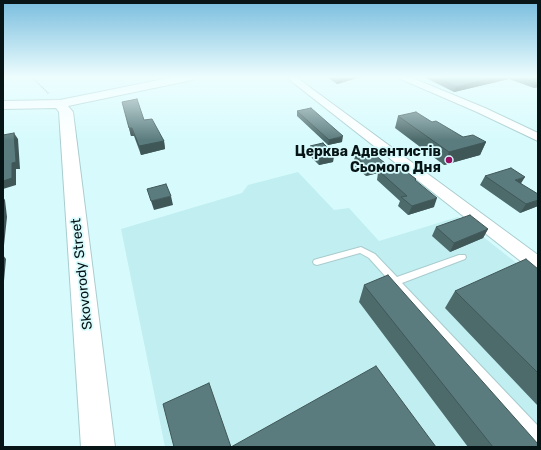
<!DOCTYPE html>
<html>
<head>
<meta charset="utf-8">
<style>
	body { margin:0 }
	#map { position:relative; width:541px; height:450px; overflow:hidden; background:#d7fbfd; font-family:Rubik,sans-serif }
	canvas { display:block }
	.frame { position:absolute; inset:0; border:4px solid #081516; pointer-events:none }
</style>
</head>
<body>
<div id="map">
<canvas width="541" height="450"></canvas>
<div class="frame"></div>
</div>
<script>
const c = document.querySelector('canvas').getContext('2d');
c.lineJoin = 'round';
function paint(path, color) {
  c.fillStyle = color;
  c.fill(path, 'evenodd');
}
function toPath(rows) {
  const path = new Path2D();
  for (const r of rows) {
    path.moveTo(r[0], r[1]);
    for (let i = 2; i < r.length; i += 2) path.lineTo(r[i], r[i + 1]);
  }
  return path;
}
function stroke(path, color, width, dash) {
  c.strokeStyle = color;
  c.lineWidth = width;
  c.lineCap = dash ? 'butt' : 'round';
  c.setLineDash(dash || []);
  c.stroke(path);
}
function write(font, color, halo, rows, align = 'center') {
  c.font = font + ' Rubik,sans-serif';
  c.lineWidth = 3.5;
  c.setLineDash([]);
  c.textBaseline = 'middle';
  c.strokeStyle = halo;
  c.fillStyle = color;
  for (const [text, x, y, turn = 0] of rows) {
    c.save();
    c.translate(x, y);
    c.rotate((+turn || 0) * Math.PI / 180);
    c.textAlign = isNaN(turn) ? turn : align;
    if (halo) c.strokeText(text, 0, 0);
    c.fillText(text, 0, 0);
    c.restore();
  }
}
const built = toPath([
	[298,172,334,210,349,208,379,241,458,217,538,280,538,447,165,447,121,229,242,193,248,185]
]);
const path = toPath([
	[32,77,49,94]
]);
const service = toPath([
	[361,247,375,254,397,277,459,255,465,255,466,257,465,259,402,283,538,426,538,443,533,441,369,258,360,253,317,265,314,264,313,262,314,260,317,259,361,247]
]);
const minor = toPath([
	[286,77,296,77,538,255,538,272,532,270,286,77],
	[396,77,410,77,485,108,538,133,538,141,477,112,396,77]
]);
const tertiary = toPath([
	[174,77,197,77,192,80,68,106,73,112,115,447,81,447,59,112,56,108,3,109,3,101,60,100,174,77]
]);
const wall = toPath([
	[327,77,361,77,337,84],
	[424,77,538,77,538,87,534,88,509,79,454,92],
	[297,111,342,142,328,145,297,116],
	[398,116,432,122,463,137,486,142,480,155,444,165,395,128],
	[144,120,164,141,165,149,141,155,134,136,131,136,129,128],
	[310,146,334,154,333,162,319,165,309,155],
	[355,156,385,163,383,170,416,179,416,181,434,207,408,215,398,206,400,201,377,180,378,173,366,176,353,165],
	[485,176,521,183,538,206,520,213,480,185],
	[436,227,488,229,483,238,450,252,432,236],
	[538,269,538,406,445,308,455,291],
	[364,285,538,447,468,447,359,302]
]);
const shadedWall = toPath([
	[349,77,361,77,337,84,338,80],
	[496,77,510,77,509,79,454,92,456,87],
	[536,83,538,83,538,87,534,88],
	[129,128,132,128,134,136,131,136],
	[14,133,18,139,20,169,16,169,16,185,3,189,3,181,12,163],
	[343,136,342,142,328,145,329,140],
	[164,141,165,149,141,155,139,146],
	[486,142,480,155,444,165,449,152],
	[334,154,333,162,319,165,320,157],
	[385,163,383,172,379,171,378,173,366,176,368,168],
	[525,177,520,185,515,180],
	[171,196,173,205,154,210,151,201],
	[3,197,5,200,7,217,3,255,6,259,4,281,3,282],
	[437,198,434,207,408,215,412,206],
	[538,200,538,206,520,213,526,204],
	[488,229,483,238,450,252,454,243]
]);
const building = toPath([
	[333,77,349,77,338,80,333,77],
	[436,77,496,77,456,87,436,77],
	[521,77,538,77,538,83,536,83,521,77],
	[137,99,144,120,152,119,164,141,139,146,132,128,129,128,122,102,137,99],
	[311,108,343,136,329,140,297,111,311,108],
	[416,112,432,122,436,121,463,137,473,135,486,142,449,152,398,116,416,112],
	[14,133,16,162,12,163,12,178,3,181,3,135,14,133],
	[323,143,334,154,320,157,310,146,323,143],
	[371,152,385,163,368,168,355,156,371,152],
	[399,166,416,179,415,180,437,198,412,206,401,197,407,196,379,171,399,166],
	[511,168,525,177,515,180,538,194,538,200,526,204,485,176,511,168],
	[166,184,171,196,151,201,147,189,166,184],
	[470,215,488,229,454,243,436,227,470,215],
	[526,259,538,269,538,373,455,291,526,259],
	[388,275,538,444,538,447,493,447,364,285,388,275],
	[376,366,436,447,231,447,376,366],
	[209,383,231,447,174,447,163,404,209,383]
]);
const markers = [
	[449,160,4,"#980e62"]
];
const poiNames = [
	["Церква Адвентистів",441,152],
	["Сьомого Дня",441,168]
];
const streetNames = [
	["Skovorody Street",82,274,-96]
];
paint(built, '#c0eef1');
stroke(service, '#a9ccce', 2);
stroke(minor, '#a9ccce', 2);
stroke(tertiary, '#a9ccce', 2);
stroke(path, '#849fa0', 1.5, [1, 1]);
paint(service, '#fff');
paint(minor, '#fff');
paint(tertiary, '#fff');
paint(wall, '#4e6b6c');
paint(shadedWall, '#405758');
paint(building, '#5b7c7e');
stroke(building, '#405758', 1);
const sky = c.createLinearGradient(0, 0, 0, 140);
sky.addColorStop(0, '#78bdde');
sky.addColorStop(0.55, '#edfdfe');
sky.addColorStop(1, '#edfdfe00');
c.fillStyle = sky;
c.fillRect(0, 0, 541, 140);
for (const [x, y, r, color] of markers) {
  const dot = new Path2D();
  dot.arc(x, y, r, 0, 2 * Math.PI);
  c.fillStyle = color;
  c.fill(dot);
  stroke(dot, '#d7fbfd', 1.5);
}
write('bold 14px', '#081516', '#d7fbfd', poiNames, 'right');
write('14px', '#081516', '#d7fbfd', streetNames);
</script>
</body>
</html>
